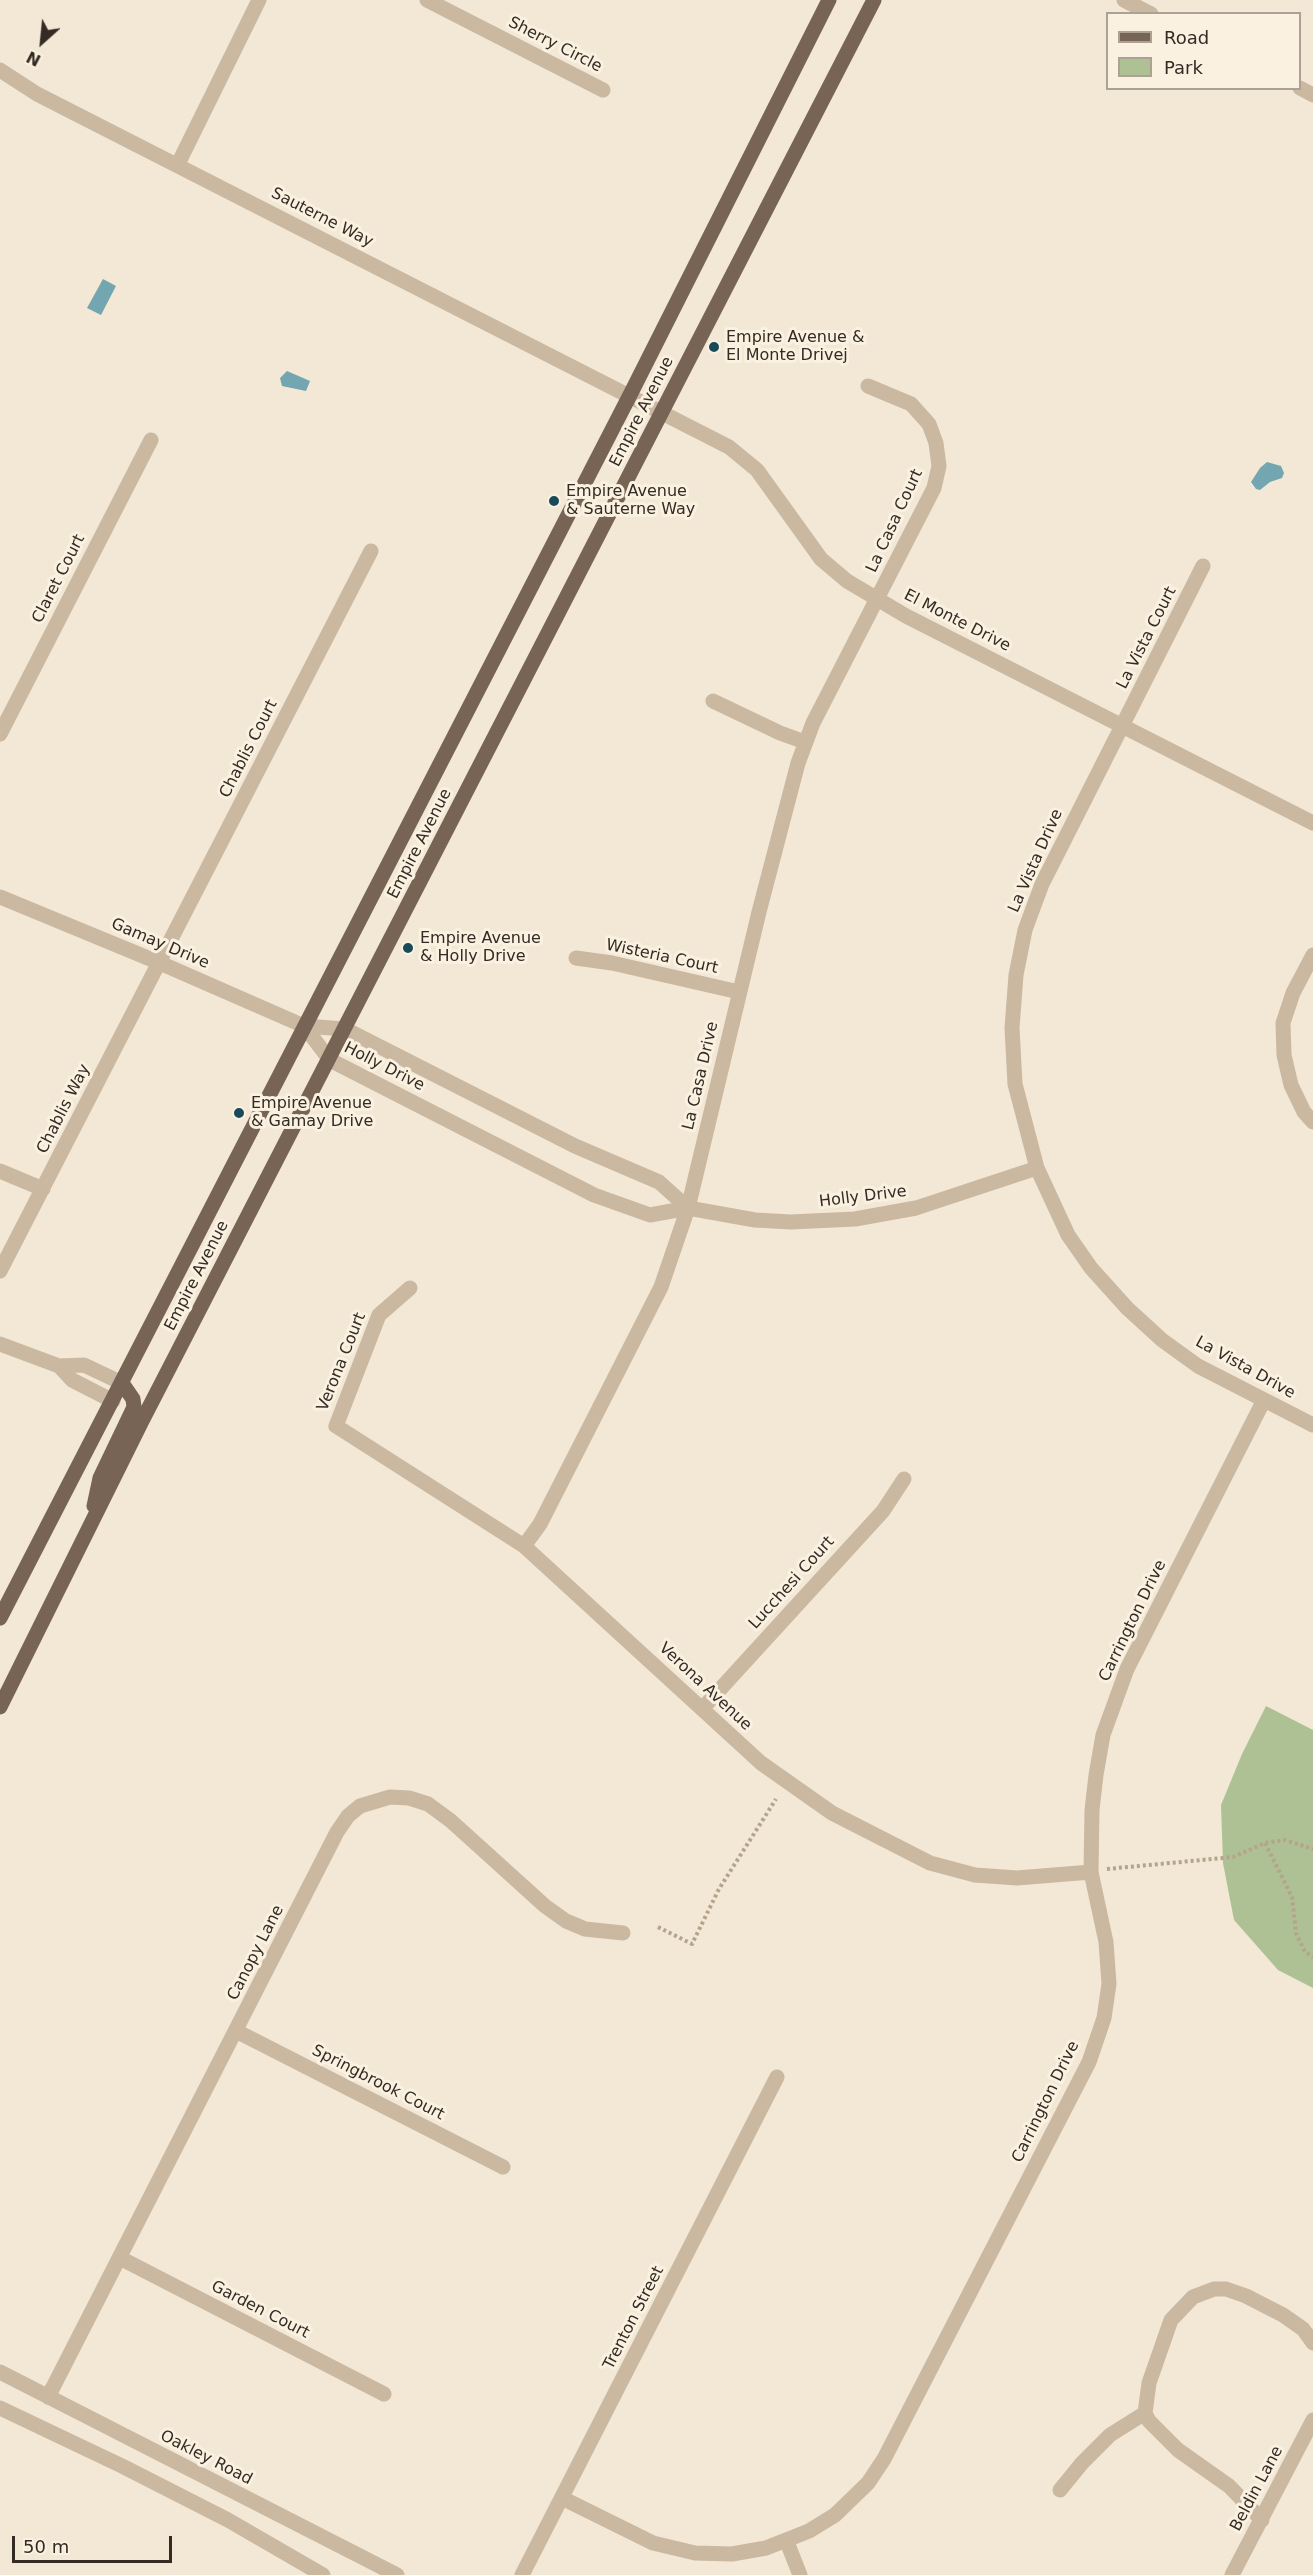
<!DOCTYPE html>
<html>
<head>
<meta charset="utf-8">
<style>
	body { margin:0 }
	#map { position:relative; width:1313px; height:2575px; overflow:hidden; background:#f2e8d5; font-family:"DejaVu Sans",sans-serif }
	canvas { display:block }
	.legend { position:absolute; left:1106px; top:12px; width:195px; height:78px; box-sizing:border-box; background:#faf1e1; border:2px solid #aba295; margin:0; padding:8px 10px; list-style:none; font-size:18px; color:#342b24 }
	.legend li { display:flex; align-items:center; gap:12px; height:30px }
	.legend b { width:30px; border:2px solid #aba295 }
	.north { position:absolute; left:12px; top:12px; width:60px; height:60px; -webkit-text-stroke:4px #faf1e1; paint-order:stroke; rotate:207deg; font-size:16px; font-weight:700; line-height:24px; text-align:center; color:#342b24 }
	.north::after { content:''; display:block; margin:auto; width:21px; height:27px; background:#342b24; clip-path:polygon(50% 0,100% 100%,50% 72%,0 100%) }
	.scale { position:absolute; left:12px; top:2536px; width:160px; height:27px; box-sizing:border-box; border:3px solid #342b24; border-top:0; padding-left:8px; font-size:18px; line-height:21px; white-space:nowrap; color:#342b24; -webkit-text-stroke:4px #faf1e1; paint-order:stroke }
</style>
</head>
<body>
<div id="map">
<canvas width="1313" height="2575"></canvas>
<ul class="legend">
<li><b style="height:8px;background:#776454"></b>Road</li>
<li><b style="height:16px;background:#adc195"></b>Park</li>
</ul>
<div class="north">N</div>
<div class="scale">50 m</div>
</div>
<script>
const c = document.querySelector('canvas').getContext('2d');
c.lineJoin = 'round';
function paint(path, color) {
  c.fillStyle = color;
  c.fill(path, 'evenodd');
}
function toPath(rows) {
  const path = new Path2D();
  for (const r of rows) {
    path.moveTo(r[0], r[1]);
    for (let i = 2; i < r.length; i += 2) path.lineTo(r[i], r[i + 1]);
  }
  return path;
}
function stroke(path, color, width, dash) {
  c.strokeStyle = color;
  c.lineWidth = width;
  c.lineCap = dash ? 'butt' : 'round';
  c.setLineDash(dash || []);
  c.stroke(path);
}
function write(font, color, halo, rows, align = 'center') {
  c.font = font + ' "DejaVu Sans",sans-serif';
  c.lineWidth = 6;
  c.setLineDash([]);
  c.textBaseline = 'middle';
  c.strokeStyle = halo;
  c.fillStyle = color;
  for (const [text, x, y, turn = 0] of rows) {
    c.save();
    c.translate(x, y);
    c.rotate((+turn || 0) * Math.PI / 180);
    c.textAlign = isNaN(turn) ? turn : align;
    if (halo) c.strokeText(text, 0, 0);
    c.fillText(text, 0, 0);
    c.restore();
  }
}
const green = toPath([
	[1266,1706,1313,1730,1313,1988,1278,1970,1234,1920,1223,1863,1221,1805,1242,1754]
]);
const water = toPath([
	[103,279,116,286,101,315,87,308],
	[287,371,310,381,306,391,282,386,280,378],
	[1267,462,1281,466,1284,473,1282,478,1270,482,1260,490,1256,489,1251,482,1260,468]
]);
const path = toPath([
	[1265,1843,1292,1897,1296,1933,1305,1952,1313,1957],
	[1107,1869,1233,1857,1265,1843,1285,1840,1313,1849],
	[658,1927,692,1944,719,1889,776,1799]
]);
const minor = toPath([
	[427,0,603,90],
	[1124,0,1151,14],
	[0,70,37,94,729,447,757,470,821,559,847,581,906,616,1313,823],
	[1300,88,1313,95],
	[178,164,259,0],
	[1203,566,1042,884,1025,930,1016,975,1012,1028,1015,1084,1037,1168,1068,1235,1091,1268,1127,1308,1162,1340,1198,1366,1313,1425],
	[713,701,780,733,805,742],
	[0,734,151,440],
	[0,897,160,963,304,1026,345,1029,575,1146,659,1182,688,1208],
	[1313,955,1293,993,1283,1023,1284,1055,1291,1085,1304,1112,1313,1122],
	[576,958,612,963,739,992],
	[304,1026,330,1060,594,1195,650,1215,688,1208,755,1220,791,1222,855,1219,916,1208,1037,1168],
	[0,1171,43,1189],
	[0,1271,371,551],
	[410,1288,379,1315,336,1426,524,1546,761,1763,832,1813,930,1863,975,1875,1017,1878,1091,1872],
	[0,1344,59,1366,84,1365,122,1383],
	[59,1366,72,1380,113,1401],
	[524,1546,540,1524,661,1287,688,1208,759,912,798,763,813,723,934,488,939,466,936,443,929,424,911,404,868,386],
	[702,1709,883,1511,904,1479],
	[236,2031,503,2167],
	[120,2258,384,2394],
	[0,2372,397,2575],
	[48,2397,337,1832,348,1816,360,1806,390,1797,409,1798,428,1804,451,1821,545,1906,566,1921,585,1929,623,1933],
	[0,2408,122,2466,228,2520,323,2575],
	[1060,2490,1082,2463,1110,2435,1145,2413],
	[562,2498,653,2543,695,2553,732,2554,766,2548,809,2531,835,2515,868,2483,884,2459,1089,2062,1104,2018,1109,1984,1106,1942,1091,1872,1092,1810,1096,1775,1103,1735,1127,1669,1264,1400],
	[1262,2520,1229,2486,1178,2450,1149,2421,1145,2413,1149,2383,1171,2320,1193,2297,1214,2289,1226,2289,1246,2296,1283,2315,1303,2329,1313,2343],
	[787,2542,800,2575],
	[522,2575,777,2077],
	[1232,2575,1313,2420]
]);
const major = toPath([
	[94,1506,100,1478,134,1407,133,1399,122,1383],
	[0,1618,630,395,829,0],
	[0,1707,142,1421,874,0]
]);
const markers = [
	[714,347,6,"#184b57"],
	[554,501,6,"#184b57"],
	[408,948,6,"#184b57"],
	[239,1113,6,"#184b57"]
];
const streetNames = [
	["Sherry Circle",555,45,27],
	["Sauterne Way",322,218,27],
	["Empire Avenue",642,412,-63],
	["La Casa Court",895,521,-65],
	["Claret Court",59,579,-63],
	["El Monte Drive",957,621,27],
	["La Vista Court",1147,638,-63],
	["Chablis Court",249,749,-63],
	["Empire Avenue",420,844,-63],
	["La Vista Drive",1036,861,-66],
	["Gamay Drive",160,944,23],
	["Wisteria Court",662,957,12],
	["Holly Drive",384,1067,27],
	["La Casa Drive",701,1076,-77],
	["Chablis Way",64,1109,-63],
	["Holly Drive",863,1197,-7],
	["Empire Avenue",197,1276,-63],
	["Verona Court",342,1362,-68],
	["La Vista Drive",1245,1368,29],
	["Lucchesi Court",792,1583,-48],
	["Carrington Drive",1133,1621,-64],
	["Verona Avenue",705,1687,43],
	["Canopy Lane",256,1953,-63],
	["Springbrook Court",378,2083,27],
	["Carrington Drive",1046,2102,-64],
	["Garden Court",260,2310,27],
	["Trenton Street",634,2318,-63],
	["Oakley Road",206,2458,27],
	["Beldin Lane",1257,2489,-62]
];
const poiNames = [
	["Empire Avenue &",726,338],
	["El Monte Drivej",726,356],
	["Empire Avenue",566,492],
	["& Sauterne Way",566,510],
	["Empire Avenue",420,939],
	["& Holly Drive",420,957],
	["Empire Avenue",251,1104],
	["& Gamay Drive",251,1122]
];
paint(green, '#adc195');
paint(water, '#73a6b0');
stroke(path, '#b6a38b', 4, [3, 3]);
stroke(minor, '#cab8a1', 15);
stroke(major, '#776454', 15);
for (const [x, y, r, color] of markers) {
  const dot = new Path2D();
  dot.arc(x, y, r, 0, 2 * Math.PI);
  c.fillStyle = color;
  c.fill(dot);
  stroke(dot, '#faf1e1', 2);
}
write('16px', '#342b24', '#faf1e1', streetNames);
write('16px', '#342b24', '#faf1e1', poiNames, 'left');
</script>
</body>
</html>
